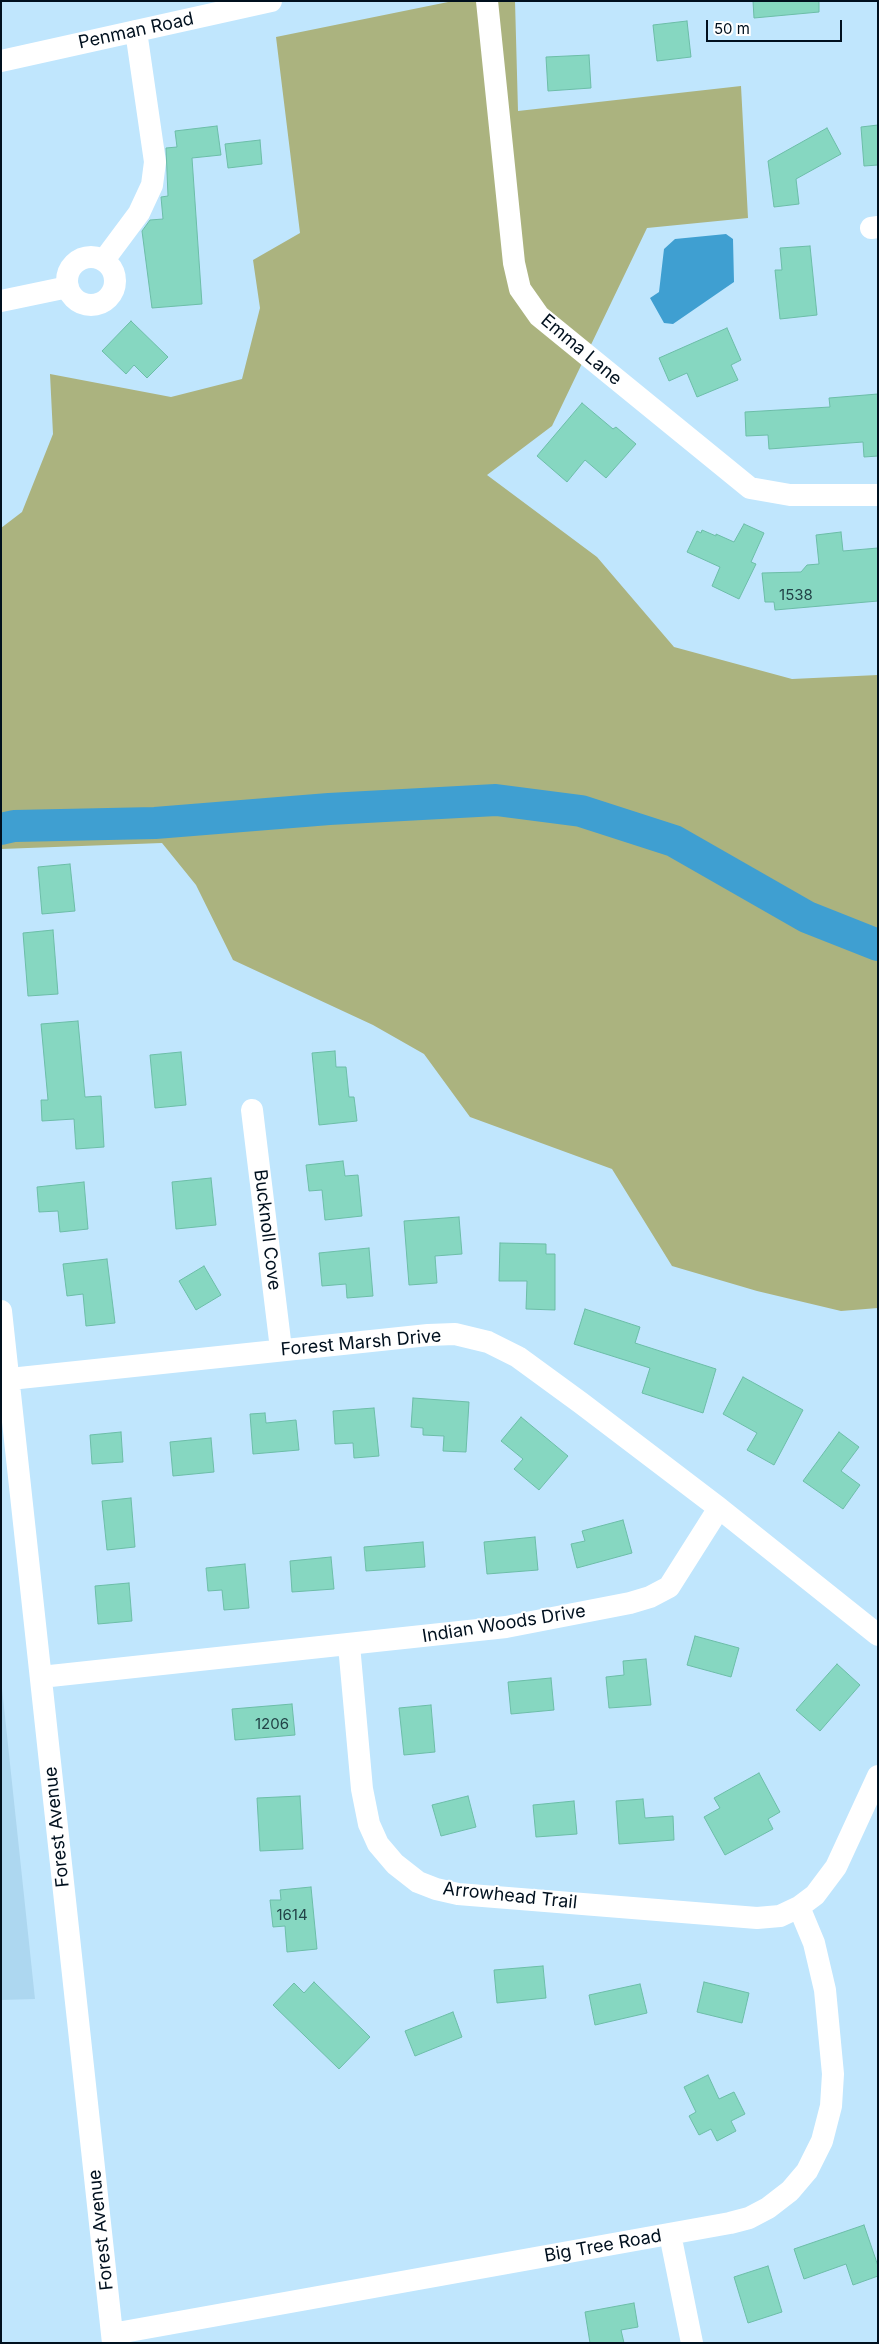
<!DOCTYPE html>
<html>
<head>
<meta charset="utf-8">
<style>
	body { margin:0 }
	#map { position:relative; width:879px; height:2344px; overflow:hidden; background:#c0e6fd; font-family:Inter,sans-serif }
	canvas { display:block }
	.frame { position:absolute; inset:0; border:2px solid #00101e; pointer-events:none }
	.scale { position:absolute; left:706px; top:20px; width:136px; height:22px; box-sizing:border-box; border:2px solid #00101e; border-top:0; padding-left:6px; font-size:15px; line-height:18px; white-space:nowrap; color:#00101e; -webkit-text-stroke:4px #fff; paint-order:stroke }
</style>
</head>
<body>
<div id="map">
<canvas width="879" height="2344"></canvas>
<div class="frame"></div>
<div class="scale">50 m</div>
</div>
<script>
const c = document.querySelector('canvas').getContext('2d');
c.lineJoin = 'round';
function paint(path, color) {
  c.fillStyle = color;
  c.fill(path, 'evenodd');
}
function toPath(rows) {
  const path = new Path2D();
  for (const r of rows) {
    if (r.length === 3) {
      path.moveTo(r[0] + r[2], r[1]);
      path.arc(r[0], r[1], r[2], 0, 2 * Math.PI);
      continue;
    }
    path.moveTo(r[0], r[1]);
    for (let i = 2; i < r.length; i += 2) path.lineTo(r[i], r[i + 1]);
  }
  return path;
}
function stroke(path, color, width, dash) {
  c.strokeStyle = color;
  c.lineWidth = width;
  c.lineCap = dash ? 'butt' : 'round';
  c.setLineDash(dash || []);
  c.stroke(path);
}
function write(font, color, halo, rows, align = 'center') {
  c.font = font + ' Inter,sans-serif';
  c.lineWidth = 4;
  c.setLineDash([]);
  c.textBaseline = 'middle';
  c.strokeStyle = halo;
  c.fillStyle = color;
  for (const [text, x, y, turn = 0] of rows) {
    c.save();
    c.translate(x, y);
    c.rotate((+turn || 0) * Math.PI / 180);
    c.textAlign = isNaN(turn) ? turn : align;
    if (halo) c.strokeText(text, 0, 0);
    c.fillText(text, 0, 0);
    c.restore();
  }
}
const built = toPath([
	[1,1679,35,1999,1,2000]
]);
const green = toPath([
	[453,1,515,1,518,111,741,86,748,218,647,228,552,426,487,475,597,557,674,647,792,679,878,675,878,1308,841,1311,757,1291,672,1266,612,1169,470,1117,424,1054,373,1025,233,960,196,885,162,843,1,849,1,528,22,512,53,434,50,374,171,397,242,379,260,308,253,260,300,233,276,37]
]);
const water = toPath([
	[726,234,733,239,734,282,673,324,664,323,650,298,659,292,664,249,675,239]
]);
const river = toPath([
	[1,829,14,826,155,823,329,809,496,800,581,811,674,841,807,917,878,945]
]);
const building = toPath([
	[753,1,819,1,819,12,754,18,753,1],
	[687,21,691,57,657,61,653,25,687,21],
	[589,55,591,88,548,91,546,57,589,55],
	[878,125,878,165,864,166,861,127,878,125],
	[217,126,221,155,192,158,202,304,152,308,142,231,150,220,163,219,161,197,168,196,166,148,177,147,175,131,217,126],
	[827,128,841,154,796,179,799,204,774,207,768,161,827,128],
	[260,140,262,164,228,168,225,144,260,140],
	[810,246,817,315,780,319,775,270,782,270,780,248,810,246],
	[131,321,168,357,147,378,134,365,126,374,102,351,131,321],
	[727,328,741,360,731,365,738,380,697,397,687,373,669,381,659,358,727,328],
	[878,394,878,456,864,457,863,442,769,449,768,435,746,436,745,412,830,407,829,398,878,394],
	[582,403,613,429,616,427,636,444,606,478,585,460,567,482,537,456,582,403],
	[744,524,764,533,751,562,756,564,739,599,712,586,720,567,687,552,697,531,701,533,702,530,716,536,716,534,734,542,744,524],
	[841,532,843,551,878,548,878,601,775,610,774,602,765,602,762,573,801,572,807,565,819,564,816,535,841,532],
	[70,864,75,911,42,914,38,867,70,864],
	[53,930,58,994,28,996,23,933,53,930],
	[78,1021,85,1097,101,1096,104,1147,76,1149,74,1119,42,1121,41,1100,48,1100,41,1024,78,1021],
	[335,1051,336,1067,346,1067,349,1097,354,1097,357,1121,319,1125,312,1053,335,1051],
	[181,1052,186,1105,155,1108,150,1055,181,1052],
	[343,1161,345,1176,358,1175,362,1216,325,1220,322,1190,309,1191,306,1165,343,1161],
	[211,1178,216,1225,176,1229,172,1182,211,1178],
	[84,1182,88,1229,60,1232,58,1211,39,1212,37,1187,84,1182],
	[459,1217,462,1254,435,1256,437,1283,409,1285,404,1221,459,1217],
	[500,1243,546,1244,546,1254,555,1254,555,1310,526,1309,527,1281,499,1281,500,1243],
	[369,1248,373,1296,347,1298,346,1284,322,1286,319,1253,369,1248],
	[107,1259,115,1323,86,1326,83,1294,67,1296,63,1264,107,1259],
	[204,1266,221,1295,196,1310,179,1281,204,1266],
	[585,1309,640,1327,635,1343,716,1369,703,1413,642,1393,650,1368,574,1344,585,1309],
	[743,1377,803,1410,774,1465,747,1450,757,1433,723,1414,743,1377],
	[413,1398,469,1402,466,1452,443,1451,444,1436,423,1435,423,1428,411,1427,413,1398],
	[374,1408,379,1456,354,1458,353,1443,335,1444,333,1411,374,1408],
	[265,1413,266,1423,296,1420,299,1450,253,1454,250,1414,265,1413],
	[521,1417,568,1456,539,1490,514,1469,523,1459,501,1441,521,1417],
	[121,1432,123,1462,92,1464,90,1435,121,1432],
	[839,1432,859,1447,841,1471,860,1485,843,1509,803,1481,839,1432],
	[211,1438,214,1472,173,1476,170,1442,211,1438],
	[131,1498,135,1547,107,1550,102,1501,131,1498],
	[623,1520,632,1553,577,1568,571,1544,585,1541,582,1531,623,1520],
	[535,1537,538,1570,487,1574,484,1542,535,1537],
	[423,1542,425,1567,366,1571,364,1547,423,1542],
	[331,1557,334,1589,292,1592,290,1561,331,1557],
	[245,1564,249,1608,224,1610,222,1590,208,1591,206,1568,245,1564],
	[129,1583,132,1621,98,1624,95,1586,129,1583],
	[695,1636,739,1648,731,1677,687,1665,695,1636],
	[646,1659,651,1705,609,1708,606,1677,624,1675,623,1661,646,1659],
	[837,1664,860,1685,820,1731,796,1710,837,1664],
	[551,1678,554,1710,511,1714,508,1682,551,1678],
	[292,1704,295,1735,235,1740,232,1709,292,1704],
	[431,1705,435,1752,404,1755,399,1708,431,1705],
	[759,1773,780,1812,768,1819,773,1829,725,1855,704,1817,720,1808,714,1798,759,1773],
	[300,1796,303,1849,260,1851,257,1798,300,1796],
	[468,1796,476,1827,441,1836,432,1805,468,1796],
	[643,1799,645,1818,673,1816,674,1840,619,1844,616,1801,643,1799],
	[574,1801,577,1834,536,1837,533,1805,574,1801],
	[311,1887,317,1949,287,1952,285,1926,273,1927,270,1900,281,1900,280,1890,311,1887],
	[543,1966,546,1998,497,2003,494,1970,543,1966],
	[314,1982,370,2037,339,2069,273,2005,294,1983,304,1993,314,1982],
	[704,1982,749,1993,742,2023,697,2012,704,1982],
	[640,1984,647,2013,595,2025,589,1995,640,1984],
	[453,2012,462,2037,415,2056,405,2031,453,2012],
	[708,2075,719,2099,734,2092,745,2114,731,2121,736,2131,717,2141,711,2129,699,2135,689,2116,696,2112,684,2087,708,2075],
	[864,2225,878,2266,878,2276,853,2285,846,2264,804,2279,794,2249,864,2225],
	[768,2266,782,2312,748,2323,734,2277,768,2266],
	[634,2303,638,2327,621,2330,624,2343,590,2343,585,2312,634,2303]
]);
const minor = toPath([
	[487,1,514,263,520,289,539,316,750,488,790,495,878,495],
	[1,61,271,1],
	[871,228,878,227],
	[91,281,24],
	[104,260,139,213,152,185,155,162,136,31],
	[1,301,68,287],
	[252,1110,281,1349],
	[1,1311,113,2343],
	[10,1379,428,1335,455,1334,488,1342,518,1357,581,1403,719,1508,878,1635],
	[349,1645,362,1789,369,1824,378,1844,395,1864,418,1882,436,1889,458,1894,757,1918,780,1916,799,1907,815,1895,836,1867,878,1776],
	[41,1677,506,1627,630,1603,650,1597,669,1587,719,1508],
	[670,2234,692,2343],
	[112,2334,730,2223,749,2218,768,2208,790,2191,807,2171,822,2141,831,2106,833,2074,825,1990,814,1943,799,1907]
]);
const numberNames = [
	["1538",796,595],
	["1206",272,1724],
	["1614",292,1915]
];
const streetNames = [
	["Penman Road",136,31,-12],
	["Emma Lane",581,350,40],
	["Bucknoll Cove",267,1230,83],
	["Forest Marsh Drive",361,1343,-5],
	["Indian Woods Drive",504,1624,-9],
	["Forest Avenue",57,1827,-96],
	["Arrowhead Trail",510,1896,6],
	["Forest Avenue",101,2230,-96],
	["Big Tree Road",603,2246,-10]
];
paint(built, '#add7f0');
paint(green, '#abb37f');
paint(water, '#3f9fd1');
stroke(river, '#3f9fd1', 32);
paint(building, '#86d7c1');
stroke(building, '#6cbda8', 1);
stroke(minor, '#fff', 22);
write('15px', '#224247', null, numberNames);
write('18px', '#00101e', '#fff', streetNames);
</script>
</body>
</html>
